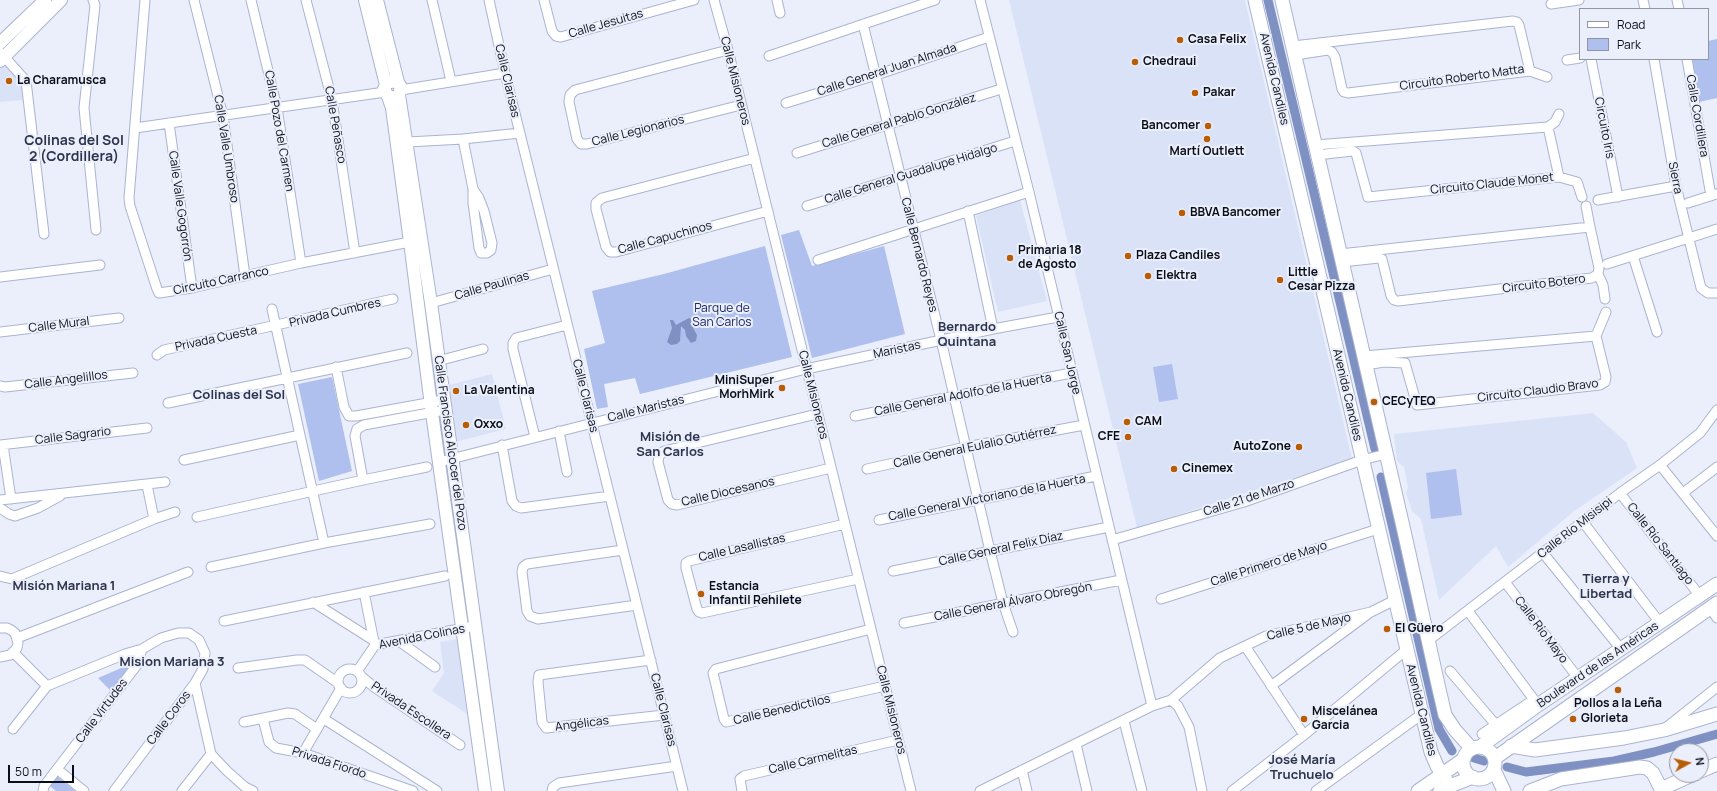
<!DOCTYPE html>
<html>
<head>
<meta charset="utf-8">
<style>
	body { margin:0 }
	#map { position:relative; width:1717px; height:791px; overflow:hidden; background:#eaeffb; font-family:Manrope,sans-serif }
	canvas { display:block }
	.legend { position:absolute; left:1579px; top:8px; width:130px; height:52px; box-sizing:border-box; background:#eaeffb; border:1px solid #9095a0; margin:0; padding:5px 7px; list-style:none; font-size:12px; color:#0a0e17 }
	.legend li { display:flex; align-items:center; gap:8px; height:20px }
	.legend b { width:20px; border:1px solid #9095a0 }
	.north { position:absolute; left:1669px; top:743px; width:40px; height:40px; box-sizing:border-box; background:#eaeffb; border:1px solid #9095a0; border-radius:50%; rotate:82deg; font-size:11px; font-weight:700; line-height:16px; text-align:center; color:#0a0e17 }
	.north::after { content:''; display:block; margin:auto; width:14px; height:18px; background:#b85c05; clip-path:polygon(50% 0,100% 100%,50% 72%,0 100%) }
	.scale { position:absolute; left:8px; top:765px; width:66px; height:18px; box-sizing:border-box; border:2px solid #0a0e17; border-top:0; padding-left:5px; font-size:12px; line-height:14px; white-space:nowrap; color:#0a0e17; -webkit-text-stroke:3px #eaeffb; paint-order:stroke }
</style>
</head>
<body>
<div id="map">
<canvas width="1717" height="791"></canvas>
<ul class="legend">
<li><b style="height:5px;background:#fff"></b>Road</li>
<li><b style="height:11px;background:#afbfee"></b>Park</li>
</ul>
<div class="north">N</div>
<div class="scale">50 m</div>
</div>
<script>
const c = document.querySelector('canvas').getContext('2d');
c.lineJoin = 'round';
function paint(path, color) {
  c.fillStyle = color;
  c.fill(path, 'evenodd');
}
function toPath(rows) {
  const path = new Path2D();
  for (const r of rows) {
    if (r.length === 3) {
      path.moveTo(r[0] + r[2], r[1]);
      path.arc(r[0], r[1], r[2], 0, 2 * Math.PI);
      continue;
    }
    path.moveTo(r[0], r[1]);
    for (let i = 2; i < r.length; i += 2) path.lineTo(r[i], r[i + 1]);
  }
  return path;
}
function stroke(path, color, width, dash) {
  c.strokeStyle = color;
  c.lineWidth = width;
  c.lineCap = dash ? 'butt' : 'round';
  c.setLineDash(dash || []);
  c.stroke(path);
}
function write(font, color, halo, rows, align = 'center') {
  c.font = font + ' Manrope,sans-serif';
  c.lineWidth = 4;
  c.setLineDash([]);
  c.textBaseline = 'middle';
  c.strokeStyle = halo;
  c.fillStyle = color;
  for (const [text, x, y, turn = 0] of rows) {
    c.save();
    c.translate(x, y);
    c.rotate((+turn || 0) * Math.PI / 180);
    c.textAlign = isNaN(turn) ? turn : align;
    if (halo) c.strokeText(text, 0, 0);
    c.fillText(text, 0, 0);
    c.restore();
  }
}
const built = toPath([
	[1009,0,1245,0,1352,459,1137,528],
	[4,63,22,83,24,100,0,102,0,67],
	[1020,200,1047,301,998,312,976,216],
	[492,374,506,429,455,442,445,386],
	[1593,413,1626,442,1637,468,1573,512,1508,567,1496,546,1439,600,1421,519,1412,511,1406,493,1408,487,1404,467,1397,461,1394,434],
	[457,639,467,714,432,691,444,673,440,642]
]);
const green = toPath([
	[1717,39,1717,98,1699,102,1691,59,1708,59,1708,41],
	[799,230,812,266,884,246,905,334,812,358,781,235],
	[765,246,792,357,640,394,635,378,604,384,608,407,597,409,584,349,605,343,592,291,664,274],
	[1172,364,1178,399,1159,402,1153,367],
	[332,377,352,471,319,481,298,384],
	[1456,469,1462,515,1431,519,1426,473],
	[133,663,111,691,98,678],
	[53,773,75,791,56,791,45,782]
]);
const water = toPath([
	[689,318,693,320,693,328,697,335,696,341,691,343,686,336,685,330,681,326,680,341,677,344,671,345,667,342,672,328,670,320,673,320,676,325]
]);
const canal = toPath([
	[1268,0,1375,449],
	[1381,477,1439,729,1452,751],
	[1474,758,1484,761],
	[1507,767,1526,772,1614,761,1654,752,1717,734]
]);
const minor = toPath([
	[93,0,95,5,84,108,96,230],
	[145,0,129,198,130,206,157,289,159,293,192,288,301,263,410,242],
	[194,0,223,116,245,276],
	[251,0,277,108,301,263],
	[306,0,332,100,355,253],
	[432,0,451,81],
	[489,0,505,73,683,791],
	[544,0,552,31,556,36,561,37,694,0],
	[714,0,728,50,911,791],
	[777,0,780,13],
	[980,0,1029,192,1152,706],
	[1643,0,1645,9],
	[1677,0,1679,9],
	[1551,4,1579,0],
	[863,24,941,340,990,551,1003,603,1013,632],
	[1293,46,1513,21,1517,22,1519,25,1530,71],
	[728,50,575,90,570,95,569,102,577,139,581,144,587,144,741,105],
	[0,52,26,81,44,234],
	[1295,55,1328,50,1332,52,1335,57,1342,89,1344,92,1348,93,1530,71,1547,77],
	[769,56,935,0],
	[1591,59,1618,197],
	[1654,59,1676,186,1701,288,1708,293,1717,293],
	[1687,59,1711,196],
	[1567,60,1580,58],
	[401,90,505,73],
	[786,103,876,75,989,37],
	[169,123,192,288],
	[1548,127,1555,122,1559,114],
	[135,128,385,92],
	[463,139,473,189,473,203,479,248,481,253,487,253,491,250,492,243,484,211,479,198,473,189],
	[408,142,463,139,520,133],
	[1315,145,1548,127,1559,177,1368,197,1356,153,1353,151,1317,155],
	[797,153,1001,89],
	[755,158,602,198,596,203,596,209,606,247,610,252,616,252,768,211],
	[1559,177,1577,182,1582,197],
	[1598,200,1676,186],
	[1688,203,1716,194],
	[807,206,1015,141],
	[1586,206,1590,227],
	[968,211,993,329],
	[1340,254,1590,227,1599,268,1598,274,1592,278,1398,301,1394,300,1391,296,1382,259,1379,258,1342,262],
	[1633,256,1657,332],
	[818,260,1029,192],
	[1607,264,1717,229],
	[1598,274,1603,285,1605,299],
	[0,277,100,265],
	[431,303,553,269],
	[272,309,324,543],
	[0,332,119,318],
	[1596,336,1606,312],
	[157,355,164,350,393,299],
	[1364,356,1596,336,1606,377,1605,382,1600,385,1417,405,1405,363,1384,362,1366,365],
	[438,361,483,349],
	[336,367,344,407,349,416,356,416,444,400],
	[0,386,5,387,133,373],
	[168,403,407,353],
	[817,414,664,451,659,456,658,462,668,500,672,504,677,505,831,468],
	[855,416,1071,373],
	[559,431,567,472],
	[535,437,513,349,513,343,516,338,567,325],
	[0,445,147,428],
	[3,445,11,499],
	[502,445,512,501,516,506,521,508,610,496],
	[184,460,300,435],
	[439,462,806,369,993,329,1058,317],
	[1660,465,1717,536],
	[867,469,966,447,1084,425],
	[363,480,355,436,357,429,364,425,445,410],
	[147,485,154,519],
	[1620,493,1700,596],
	[1683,493,1717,467],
	[0,500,165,482],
	[0,508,9,514,15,516,38,508,60,496],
	[197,517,363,480,427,467],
	[879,520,1096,476],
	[1583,522,1660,623],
	[845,524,689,561,686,563,686,568,697,609,699,612,702,613,858,579],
	[1112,540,1244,502,1362,460,1386,454],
	[623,550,527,564,523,567,522,572,527,611,530,616,538,619,637,605],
	[1543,553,1621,649],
	[211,567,324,543,430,524],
	[893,571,1109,527],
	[0,576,12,579,154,519,175,512],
	[1505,582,1578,678],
	[364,592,374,642],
	[1161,599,1378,529],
	[313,602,373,640],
	[1710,608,1717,618],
	[1468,611,1538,705],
	[224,621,445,576],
	[904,623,1121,580],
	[0,628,7,628,11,630,15,633,18,643,17,648,10,655,0,657],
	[871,629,716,669,713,673,714,677,724,719,726,722,885,686],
	[17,638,188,572],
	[399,641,435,667],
	[1428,641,1620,493,1660,465,1700,433,1717,410],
	[1245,646,1304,735],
	[14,653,47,686],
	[651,660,539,675,538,682,542,722,546,728,664,715],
	[238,668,297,660,305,660,338,683],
	[350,681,12],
	[358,670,375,645,475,626],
	[1450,671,1496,725],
	[362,677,374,687,460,745],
	[1271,686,1368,614],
	[1171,700,1178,706,1189,727,1202,791],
	[263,719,269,742,276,748,303,753,413,791],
	[324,719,437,791],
	[1124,721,1142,791],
	[244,722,288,713,295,714,317,729],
	[1668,726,1717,687],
	[13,729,47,686,125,654,142,649,161,638,178,633,189,633,199,640,205,653,203,669,195,683,211,754,227,771,245,787,253,791],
	[1482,734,1533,700],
	[1076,744,1087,791],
	[303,753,341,688],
	[57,769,137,665,142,649],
	[1022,770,1027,791],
	[43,791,44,786,57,769,84,791],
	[114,791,195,683],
	[182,791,211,754],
	[552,791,553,787,559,783,677,766],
	[742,791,740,779,744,776,898,740],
	[980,791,1152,706,1171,700,1220,658,1266,636,1371,612,1395,600],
	[1232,791,1304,735,1406,650],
	[1316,791,1422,714]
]);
const tertiary = toPath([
	[365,0,386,85],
	[377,0,398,82],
	[0,43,45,0],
	[0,61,61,0],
	[399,95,393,98,387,95,384,89,387,83,394,81,399,84,401,87,399,95,431,303,498,791],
	[388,96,392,108,410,242,432,413,485,791]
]);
const secondary = toPath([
	[1255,0,1431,752,1437,766,1450,786],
	[1282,0,1404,531,1439,689,1445,715,1455,730,1472,749],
	[1511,746,1535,750,1624,738,1664,730,1717,714],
	[1480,747,1538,705,1717,584],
	[1479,763,16],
	[1495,758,1717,603],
	[1494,770,1504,791],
	[1701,771,1717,764],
	[1418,791,1464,759],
	[1440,791,1450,786,1473,777],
	[1530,791,1561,779,1640,767,1647,768,1653,773,1661,789,1692,775]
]);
const markers = [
	[1180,40,4,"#b85c05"],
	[1135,62,4,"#b85c05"],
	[9,81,4,"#b85c05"],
	[1195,93,4,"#b85c05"],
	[1208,126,4,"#b85c05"],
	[1207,139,4,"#b85c05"],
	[1182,213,4,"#b85c05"],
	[1128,256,4,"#b85c05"],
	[1010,258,4,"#b85c05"],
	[1148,276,4,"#b85c05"],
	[1280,280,4,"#b85c05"],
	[782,388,4,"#b85c05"],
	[456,391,4,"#b85c05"],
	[1374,402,4,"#b85c05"],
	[1127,422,4,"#b85c05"],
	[466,425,4,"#b85c05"],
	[1128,437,4,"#b85c05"],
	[1299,447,4,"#b85c05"],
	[1174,469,4,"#b85c05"],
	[701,594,4,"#b85c05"],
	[1387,629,4,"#b85c05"],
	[1618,690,4,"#b85c05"],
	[1304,719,4,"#b85c05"],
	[1573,719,4,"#b85c05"]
];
const streetNames = [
	["Calle Jesuitas",606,24,-16],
	["Calle General Juan Almada",887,70,-18],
	["Circuito Roberto Matta",1462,78,-8],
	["Avenida Candiles",1274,79,77],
	["Calle Clarisas",507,81,77],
	["Calle Misioneros",735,81,76],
	["Calle Cordillera",1697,116,80],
	["Calle General Pablo González",899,121,-17],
	["Calle Peñasco",335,125,80],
	["Circuito Iris",1604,128,79],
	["Calle Pozo del Carmen",279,131,80],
	["Calle Legionarios",638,131,-14],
	["Calle Valle Umbroso",226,149,81],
	["Calle General Guadalupe Hidalgo",911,174,-17],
	["Sierra",1675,178,79],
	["Circuito Claude Monet",1492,184,-6],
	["Calle Valle Gogorrón",180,206,82],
	["Calle Capuchinos",665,238,-15],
	["Calle Bernardo Reyes",919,255,76],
	["Circuito Carranco",221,281,-12],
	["Circuito Botero",1544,284,-7],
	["Calle Paulinas",492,286,-16],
	["Privada Cumbres",335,313,-13],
	["Calle Mural",59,325,-7],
	["Privada Cuesta",216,339,-12],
	["Maristas",897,350,-12],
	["Calle San Jorge",1067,353,77],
	["Calle Angelillos",66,380,-7],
	["Circuito Claudio Bravo",1538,391,-7],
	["Calle Misioneros",813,395,76],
	["Calle General Adolfo de la Huerta",963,395,-11],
	["Avenida Candiles",1347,395,77],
	["Calle Clarisas",585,396,76],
	["Calle Maristas",646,409,-14],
	["Calle Sagrario",73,436,-7],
	["Calle Francisco Alcocer del Pozo",450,443,82],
	["Calle General Eulalio Gutiérrez",975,447,-12],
	["Calle Diocesanos",728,492,-13],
	["Calle General Victoriano de la Huerta",987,498,-11],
	["Calle 21 de Marzo",1249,498,-18],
	["Calle Río Misisipi",1575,528,-38],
	["Calle Río Santiago",1660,544,52],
	["Calle Lasallistas",742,548,-13],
	["Calle General Felix Díaz",1001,549,-12],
	["Calle Primero de Mayo",1269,564,-18],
	["Calle General Álvaro Obregón",1013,602,-11],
	["Calle 5 de Mayo",1309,627,-13],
	["Calle Río Mayo",1541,630,53],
	["Avenida Colinas",422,637,-11],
	["Boulevard de las Américas",1598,665,-34],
	["Calle Clarisas",663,710,76],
	["Calle Benedictilos",782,710,-13],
	["Calle Misioneros",891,710,76],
	["Avenida Candiles",1421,710,76],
	["Calle Virtudes",102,711,-53],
	["Privada Escollera",411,711,34],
	["Calle Coros",169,718,-53],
	["Angélicas",582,724,-7],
	["Calle Carmelitas",813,760,-13],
	["Privada Fiordo",329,763,18]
];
const poiNames = [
	["Casa Felix",1188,40],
	["Chedraui",1143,62],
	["La Charamusca",17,81],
	["Pakar",1203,93],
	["Bancomer",1200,126,"right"],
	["Martí Outlett",1207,152,"center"],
	["BBVA Bancomer",1190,213],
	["Primaria 18",1018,251],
	["de Agosto",1018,265],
	["Plaza Candiles",1136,256],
	["Little",1288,273],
	["Cesar Pizza",1288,287],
	["Elektra",1156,276],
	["MiniSuper",774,381,"right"],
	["MorhMirk",774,395,"right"],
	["La Valentina",464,391],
	["CECyTEQ",1382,402],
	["CAM",1135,422],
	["Oxxo",474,425],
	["CFE",1120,437,"right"],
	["AutoZone",1291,447,"right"],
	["Cinemex",1182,469],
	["Estancia",709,587],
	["Infantil Rehilete",709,601],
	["El Güero",1395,629],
	["Pollos a la Leña",1618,704,"center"],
	["Miscelánea",1312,712],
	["Garcia",1312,726],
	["Glorieta",1581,719]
];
const parkNames = [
	["Parque de",722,309],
	["San Carlos",722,323]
];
const neighbourhoodNames = [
	["Bernardo",967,327],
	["Quintana",967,342],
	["Colinas del Sol",239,395],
	["Misión de",670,437],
	["San Carlos",670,452],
	["Tierra y",1606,579],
	["Libertad",1606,594],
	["Misión Mariana 1",64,586],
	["Mision Mariana 3",172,662],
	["José María",1302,760],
	["Truchuelo",1302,775]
];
const quarterNames = [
	["Colinas del Sol",74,141],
	["2 (Cordillera)",74,157]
];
paint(built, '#dae2f8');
paint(green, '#afbfee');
paint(water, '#7f90c3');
stroke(canal, '#7f90c3', 9);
stroke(minor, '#aab4d0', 11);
stroke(tertiary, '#aab4d0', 14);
stroke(secondary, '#aab4d0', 15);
stroke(minor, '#fff', 9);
stroke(tertiary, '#fff', 12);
stroke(secondary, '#fff', 13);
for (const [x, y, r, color] of markers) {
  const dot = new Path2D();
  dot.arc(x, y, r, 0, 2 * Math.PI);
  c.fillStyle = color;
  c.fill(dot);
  stroke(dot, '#eaeffb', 1.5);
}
write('12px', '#0a0e17', '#eaeffb', streetNames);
write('bold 12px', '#0a0e17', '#eaeffb', poiNames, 'left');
write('12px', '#1a2664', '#eaeffb', parkNames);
write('bold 13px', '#2d344c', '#eaeffb', neighbourhoodNames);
write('bold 14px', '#2d344c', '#eaeffb', quarterNames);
</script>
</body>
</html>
